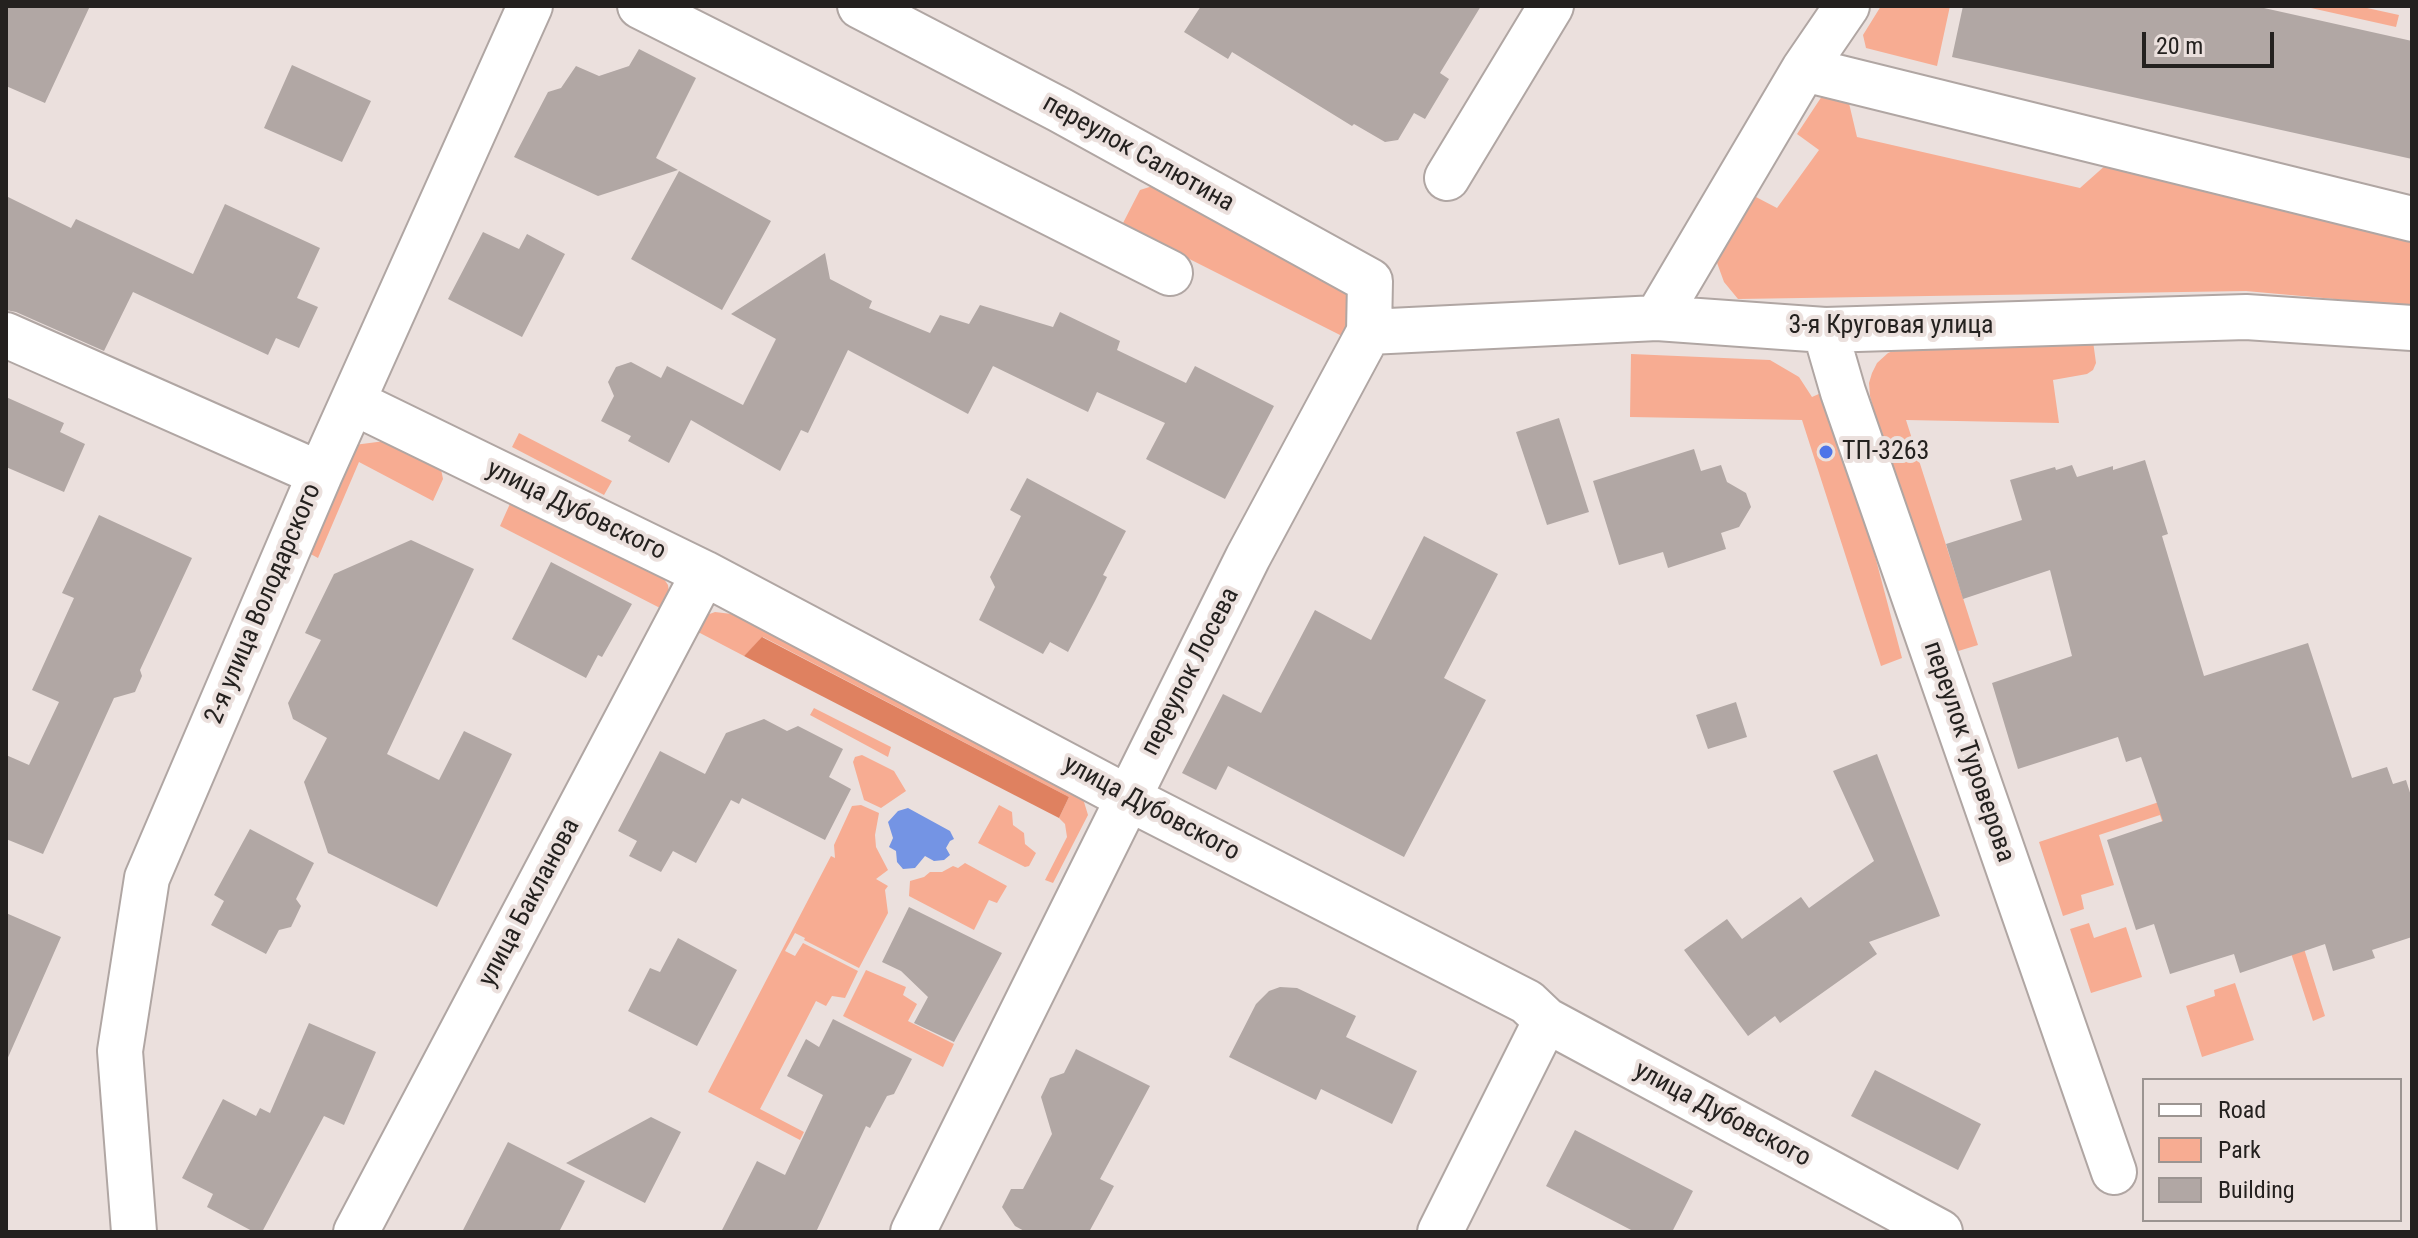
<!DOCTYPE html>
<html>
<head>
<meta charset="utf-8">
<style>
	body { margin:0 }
	#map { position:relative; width:2418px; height:1238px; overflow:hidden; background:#ebe0dd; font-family:"Roboto Condensed",sans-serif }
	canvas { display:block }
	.frame { position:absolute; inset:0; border:8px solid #24211f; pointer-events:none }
	.legend { position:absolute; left:2142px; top:1078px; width:260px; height:144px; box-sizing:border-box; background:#ebe0dd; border:2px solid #9b9491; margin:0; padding:10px 14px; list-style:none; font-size:24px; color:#24211f }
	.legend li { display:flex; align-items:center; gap:16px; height:40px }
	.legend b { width:40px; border:2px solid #9b9491 }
	.scale { position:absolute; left:2142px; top:32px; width:132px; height:36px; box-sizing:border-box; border:4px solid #24211f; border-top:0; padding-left:10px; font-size:24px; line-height:28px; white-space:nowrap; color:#24211f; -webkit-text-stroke:6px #ebe0dd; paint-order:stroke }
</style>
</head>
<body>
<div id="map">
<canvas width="2418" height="1238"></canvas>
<div class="frame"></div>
<ul class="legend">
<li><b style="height:10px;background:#fff"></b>Road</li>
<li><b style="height:22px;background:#f7ac92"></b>Park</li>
<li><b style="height:22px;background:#b1a7a4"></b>Building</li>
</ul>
<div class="scale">20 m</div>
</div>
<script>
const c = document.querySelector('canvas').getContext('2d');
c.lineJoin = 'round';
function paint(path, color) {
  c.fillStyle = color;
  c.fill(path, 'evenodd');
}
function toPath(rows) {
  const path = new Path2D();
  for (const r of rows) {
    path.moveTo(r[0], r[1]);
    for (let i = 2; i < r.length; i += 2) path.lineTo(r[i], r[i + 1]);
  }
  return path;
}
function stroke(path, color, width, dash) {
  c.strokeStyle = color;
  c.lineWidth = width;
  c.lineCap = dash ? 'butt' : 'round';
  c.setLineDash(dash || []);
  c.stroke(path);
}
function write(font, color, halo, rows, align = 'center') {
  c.font = font + ' "Roboto Condensed",sans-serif';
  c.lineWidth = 8;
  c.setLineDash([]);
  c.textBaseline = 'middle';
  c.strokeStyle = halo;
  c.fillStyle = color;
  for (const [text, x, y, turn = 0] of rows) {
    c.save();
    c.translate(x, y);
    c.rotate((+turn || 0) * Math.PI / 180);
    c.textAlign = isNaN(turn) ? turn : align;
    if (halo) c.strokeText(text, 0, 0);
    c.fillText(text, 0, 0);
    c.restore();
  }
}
const green = toPath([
	[1881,6,1950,6,1937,66,1866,48,1863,35],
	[2302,6,2358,6,2399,15,2396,27],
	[1826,90,1848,99,1857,137,2080,188,2116,156,2412,222,2412,306,2246,291,1738,299,1724,282,1716,260,1756,197,1777,208,1819,150,1797,134],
	[1159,184,1362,301,1342,336,1122,225,1140,190],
	[2093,341,2096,363,2093,370,2087,374,2053,380,2059,423,1906,420,1978,645,1942,656,1870,396,1869,383,1872,373,1877,363,1888,353,1903,347],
	[1631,354,1770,360,1799,377,1812,397,1821,393,1875,556,1902,658,1881,666,1802,420,1630,417],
	[519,433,612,481,604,495,512,447],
	[385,441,441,469,443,479,433,501,359,462,318,558,305,551,354,445],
	[513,497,660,573,668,585,669,592,660,608,500,526],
	[715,612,740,615,1081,792,1088,815,1053,883,1045,880,1067,837,1065,824,1059,818,1069,797,763,637,744,656,700,633,694,635,704,616],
	[814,708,891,747,888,757,810,715],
	[862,755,894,771,906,791,881,808,864,800,853,762,855,757],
	[2246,773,2287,894,2325,1016,2313,1021,2244,808,2166,833,2160,815,2099,835,2114,885,2081,895,2084,909,2063,916,2039,842],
	[861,805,879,813,875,835,876,847,888,870,876,879,888,886,885,890,888,913,859,968,804,940,805,938,795,933,785,951,795,956,803,943,858,971,845,998,832,996,826,1006,816,1001,760,1109,804,1132,800,1140,708,1092,831,856,835,858,834,845,852,806],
	[999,805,1012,812,1013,825,1024,833,1025,844,1036,853,1029,866,1025,867,978,843],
	[965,863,1007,886,997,903,989,900,974,930,909,896,910,881,924,877,930,872,942,872,953,866,958,868],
	[2089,923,2094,938,2126,927,2142,977,2091,993,2070,929],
	[866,970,906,987,903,995,917,1004,908,1021,954,1044,943,1067,843,1016],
	[2235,983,2254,1040,2202,1057,2186,1006,2215,996,2214,990]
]);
const forest = toPath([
	[762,637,1069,797,1059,818,744,656]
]);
const water = toPath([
	[908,808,950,831,954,839,950,841,946,848,950,855,944,860,934,861,925,856,915,868,903,869,897,862,896,851,889,847,893,838,888,822,898,811]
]);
const building = toPath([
	[6,6,90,6,45,103,6,86],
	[1201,6,1481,6,1440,73,1449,79,1425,119,1414,113,1398,140,1385,142,1354,124,1352,126,1232,52,1228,59,1184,32],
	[1963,6,2255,6,2412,41,2412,159,1952,57],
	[639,49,696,78,656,158,678,170,598,196,514,157,548,92,561,88,576,66,599,76,629,66],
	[292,65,371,101,342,162,264,128],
	[679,171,771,221,722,310,631,259],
	[6,196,71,228,76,219,193,274,225,204,320,248,297,298,318,307,299,348,276,338,268,355,133,292,104,351,16,312,6,310],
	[483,232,519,249,527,234,565,254,522,337,448,299],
	[825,253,830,279,872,301,869,308,930,333,940,315,969,324,980,305,1053,327,1060,312,1120,341,1117,350,1186,383,1195,366,1274,406,1225,499,1146,459,1165,423,1097,392,1088,412,993,366,968,414,848,350,808,433,801,430,780,471,691,420,669,463,628,441,631,436,601,421,614,396,608,382,616,367,631,362,661,378,667,366,743,405,776,339,731,314],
	[6,397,64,423,60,432,85,444,64,492,6,467],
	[1559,418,1589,512,1547,525,1516,432],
	[1694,449,1701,471,1721,465,1727,482,1746,493,1751,507,1739,527,1721,533,1726,549,1668,568,1663,552,1619,565,1593,481],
	[2145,460,2168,534,2162,536,2204,676,2308,643,2352,778,2387,767,2393,784,2406,780,2412,799,2412,937,2372,950,2375,958,2333,971,2325,944,2240,973,2234,954,2170,974,2154,924,2136,930,2107,840,2163,821,2141,757,2126,762,2118,737,2018,769,1992,683,2072,656,2050,570,1963,599,1946,544,2022,520,2010,480,2055,467,2056,470,2072,465,2077,477,2113,466,2113,470],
	[1027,478,1126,531,1103,575,1107,577,1095,601,1068,652,1050,642,1043,654,979,620,995,587,990,577,1021,516,1010,510],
	[99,515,192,558,140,670,142,676,135,692,114,698,43,854,6,839,6,755,29,765,59,702,32,690,74,598,62,593],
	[1424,536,1498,574,1444,678,1486,700,1404,857,1228,766,1216,790,1182,773,1223,694,1261,713,1315,610,1371,640],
	[411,540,474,569,387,754,439,780,464,731,512,754,437,907,328,853,304,782,327,738,293,719,288,703,321,640,305,633,334,574],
	[551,562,632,604,602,657,598,655,586,678,512,639],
	[1736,702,1747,737,1708,749,1696,715],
	[764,719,787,731,798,726,843,749,829,777,851,789,825,840,742,798,739,804,731,800,696,863,673,851,661,872,629,856,637,841,618,831,660,751,705,774,726,733],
	[1877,754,1940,916,1869,942,1877,954,1780,1023,1775,1016,1748,1036,1684,950,1727,919,1742,939,1801,897,1809,908,1874,861,1833,771],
	[250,829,314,863,296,899,301,906,291,927,279,930,266,954,211,925,224,901,214,895],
	[909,907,1002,953,954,1042,914,1023,928,997,901,971,882,962],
	[6,913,61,937,6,1062],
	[678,938,737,970,697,1046,628,1011,650,968,660,972],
	[1280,987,1297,988,1356,1016,1346,1037,1417,1071,1392,1124,1321,1089,1316,1100,1229,1057,1256,1004,1269,991],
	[833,1019,912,1059,894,1094,887,1096,870,1128,866,1126,816,1232,721,1232,757,1161,785,1175,823,1095,787,1076,806,1039,819,1047],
	[309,1023,376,1052,344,1125,324,1116,262,1232,254,1232,207,1207,213,1194,182,1178,223,1099,256,1116,260,1108,270,1113],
	[1076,1049,1150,1086,1100,1179,1114,1186,1089,1232,1026,1232,1015,1226,1002,1207,1011,1189,1023,1189,1052,1134,1041,1097,1050,1078,1064,1073],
	[1875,1070,1981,1124,1958,1170,1851,1116],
	[651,1117,681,1132,645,1203,566,1163],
	[1575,1130,1693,1191,1672,1232,1635,1232,1546,1186],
	[508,1142,585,1181,559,1232,462,1232]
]);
const minor = toPath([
	[640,6,1170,273],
	[860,6,1060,110,1370,281,1369,332,1248,557,913,1232],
	[1804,69,2412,219],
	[1447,178,1551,6],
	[1657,318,1804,69,1847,6],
	[1825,330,1843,392,2114,1172],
	[1369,332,1657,318,1825,330,2246,317,2412,328],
	[6,335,320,474],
	[353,402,704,573,1128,798,1527,1002,1546,1020,1940,1232],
	[134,1232,120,1051,147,878,320,474,530,6],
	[356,1232,704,573],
	[1440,1232,1546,1020]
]);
const markers = [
	[1826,452,8,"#4e74e8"]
];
const streetNames = [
	["переулок Салютина",1138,154,29],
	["3-я Круговая улица",1891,326],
	["улица Дубовского",576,511,26],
	["2-я улица Володарского",264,604,-67],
	["переулок Лосева",1191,672,-63],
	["переулок Туроверова",1968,752,71],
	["улица Дубовского",1151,809,28],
	["улица Бакланова",530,903,-62],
	["улица Дубовского",1722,1115,28]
];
const poiNames = [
	["ТП-3263",1842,452]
];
paint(green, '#f7ac92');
paint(forest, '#df8160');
paint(water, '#7494e4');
paint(building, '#b1a7a4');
stroke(minor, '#b0a6a3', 48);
stroke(minor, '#fff', 44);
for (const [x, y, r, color] of markers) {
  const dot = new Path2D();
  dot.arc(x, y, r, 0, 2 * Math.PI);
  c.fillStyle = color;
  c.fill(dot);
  stroke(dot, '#ebe0dd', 3);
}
write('26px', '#24211f', '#ebe0dd', streetNames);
write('26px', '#24211f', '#ebe0dd', poiNames, 'left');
</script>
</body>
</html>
